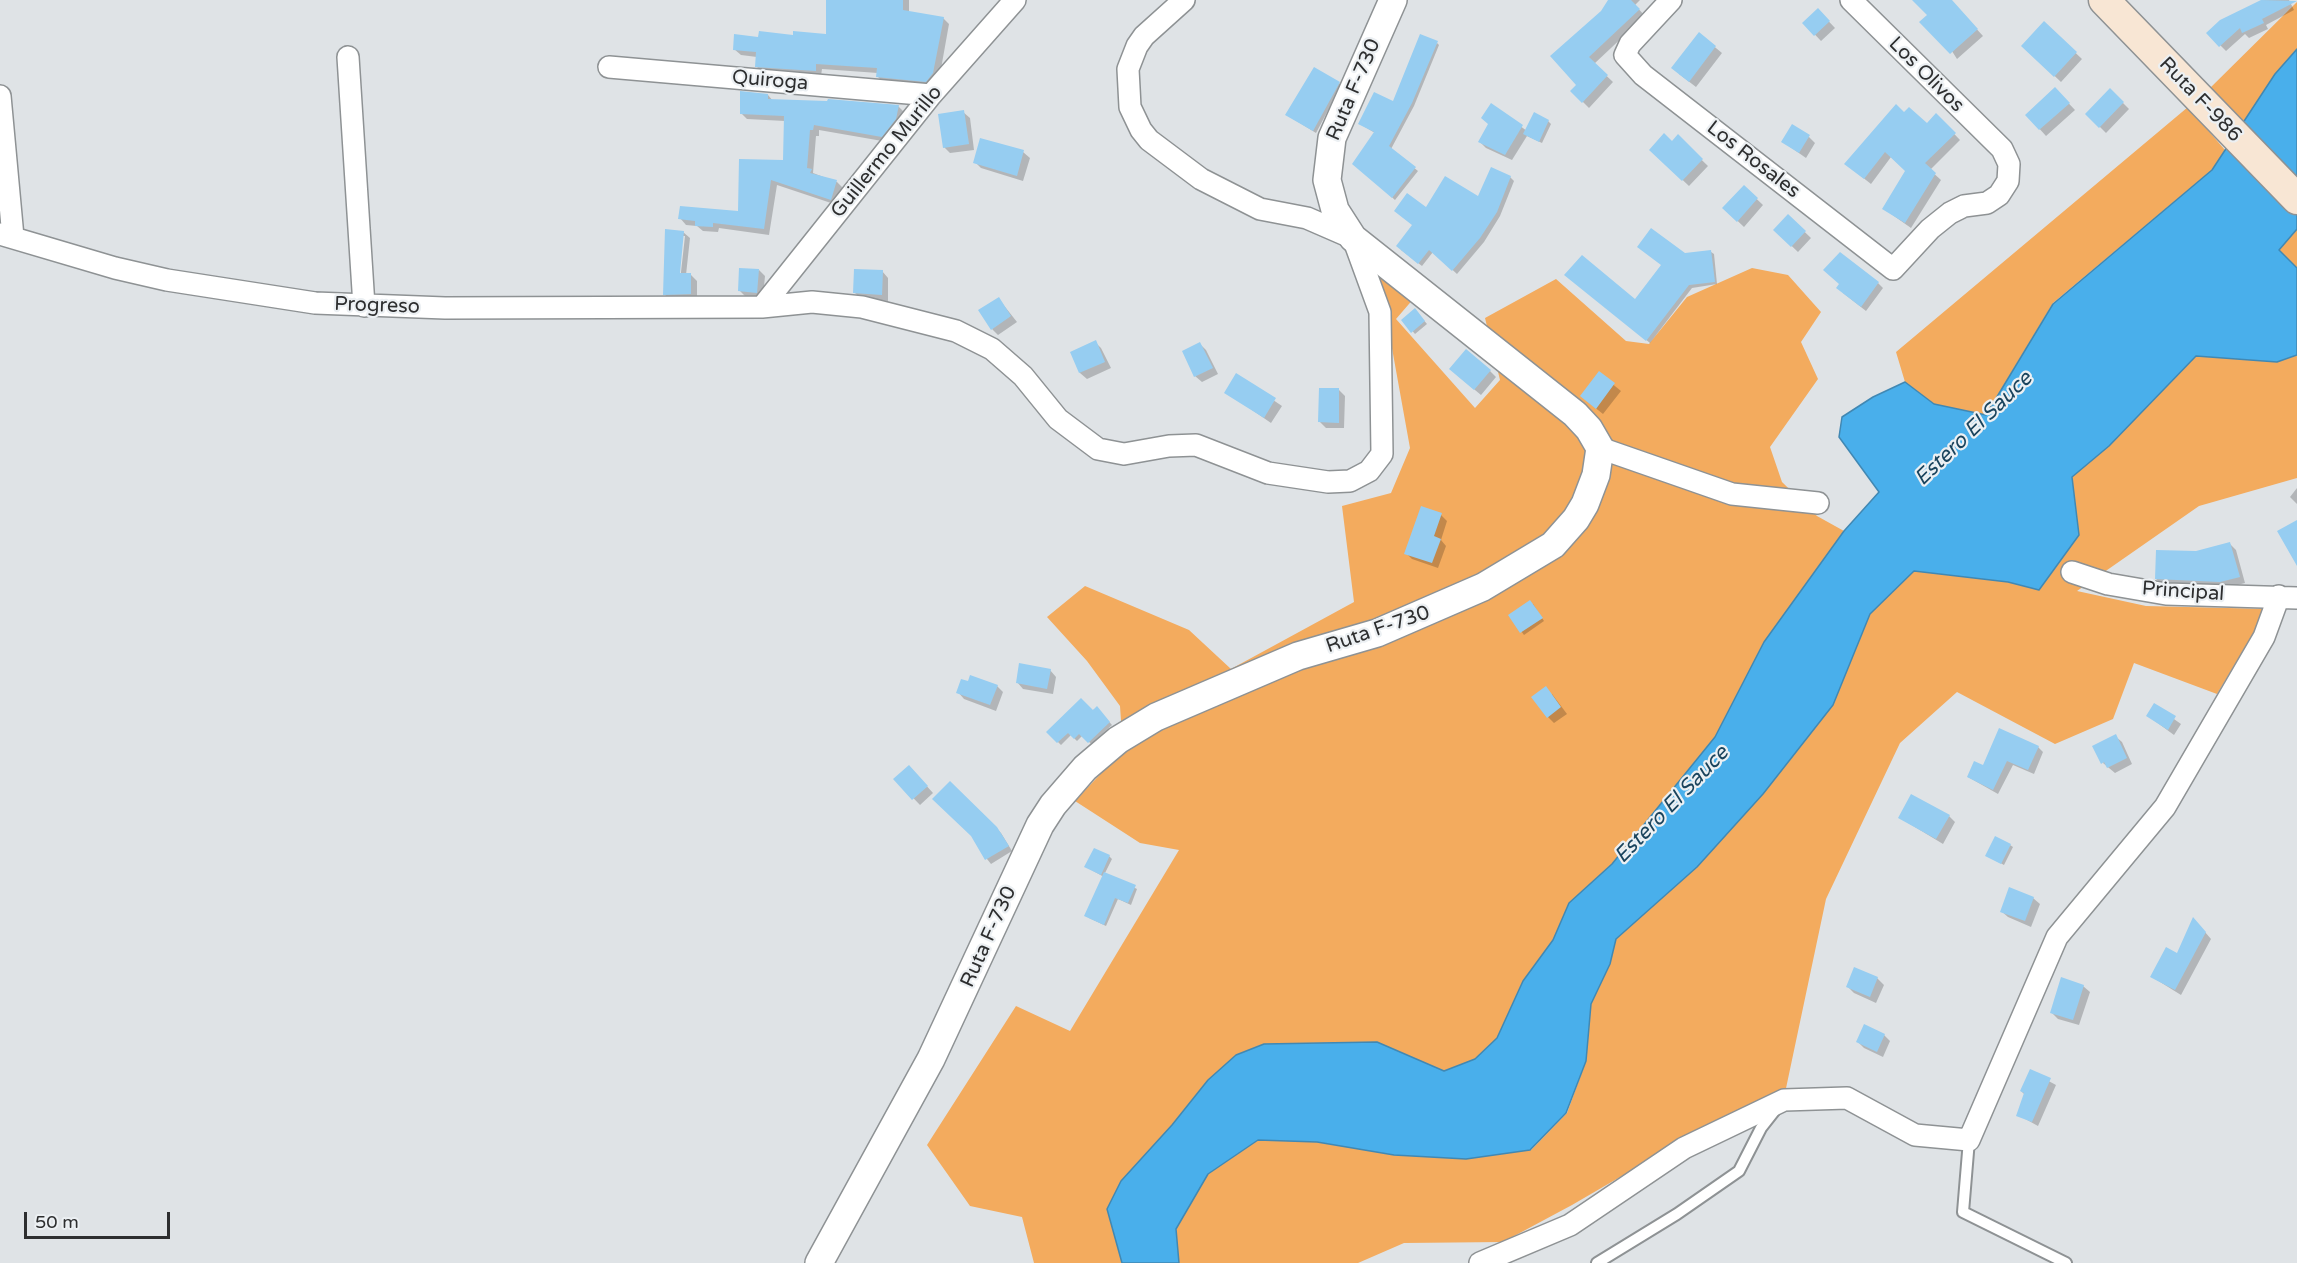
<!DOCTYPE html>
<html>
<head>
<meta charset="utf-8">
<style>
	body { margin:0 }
	#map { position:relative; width:2297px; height:1263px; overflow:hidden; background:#dfe3e6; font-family:"Varela Round",sans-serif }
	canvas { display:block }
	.scale { position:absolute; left:24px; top:1212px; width:146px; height:27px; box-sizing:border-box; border:3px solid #2d2e2f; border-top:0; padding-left:8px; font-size:18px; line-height:21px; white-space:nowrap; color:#2d2e2f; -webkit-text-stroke:4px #ecf0f3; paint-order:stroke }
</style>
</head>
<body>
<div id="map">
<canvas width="2297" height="1263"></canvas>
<div class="scale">50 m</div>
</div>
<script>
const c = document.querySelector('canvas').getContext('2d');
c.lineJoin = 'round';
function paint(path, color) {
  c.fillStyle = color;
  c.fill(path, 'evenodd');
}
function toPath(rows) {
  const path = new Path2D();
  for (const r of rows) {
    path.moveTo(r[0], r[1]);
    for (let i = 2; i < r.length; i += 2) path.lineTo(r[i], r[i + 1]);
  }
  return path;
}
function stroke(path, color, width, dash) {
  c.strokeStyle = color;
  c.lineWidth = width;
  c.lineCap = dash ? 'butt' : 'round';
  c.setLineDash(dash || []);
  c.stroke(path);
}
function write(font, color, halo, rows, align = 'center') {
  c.font = font + ' "Varela Round",sans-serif';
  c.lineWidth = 4.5;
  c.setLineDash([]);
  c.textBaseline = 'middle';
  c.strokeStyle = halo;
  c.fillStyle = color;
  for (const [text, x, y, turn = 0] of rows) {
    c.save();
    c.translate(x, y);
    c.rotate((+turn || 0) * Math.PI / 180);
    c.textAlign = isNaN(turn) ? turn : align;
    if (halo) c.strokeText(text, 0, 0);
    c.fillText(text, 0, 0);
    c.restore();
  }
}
const green = toPath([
	[2297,2,2297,49,2275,74,2243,123,2207,91],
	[2188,107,2225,150,2212,170,2053,303,1986,415,1934,404,1905,382,1896,352],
	[2297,229,2297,268,2279,250],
	[1377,265,1415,297,1396,319,1475,408,1500,380,1485,318,1556,279,1626,341,1649,344,1687,297,1752,268,1788,275,1821,312,1801,342,1818,379,1770,447,1782,482,1817,516,1844,531,1764,642,1715,737,1612,864,1569,903,1553,940,1523,981,1497,1038,1475,1059,1444,1071,1377,1042,1264,1044,1208,1080,1172,1125,1122,1263,1034,1263,1022,1217,970,1206,927,1145,1016,1006,1070,1031,1179,850,1140,843,1075,801,1123,750,1120,706,1087,661,1047,617,1085,586,1189,630,1231,669,1354,602,1342,506,1391,493,1410,448],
	[2297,355,2297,478,2199,506,2077,591,2146,606,2268,609,2217,694,2134,663,2113,719,2055,744,1957,692,1900,743,1826,899,1785,1093,1670,1148,1572,1205,1503,1242,1404,1243,1358,1263,1179,1263,1176,1229,1208,1174,1258,1140,1317,1142,1394,1155,1531,1150,1567,1113,1586,1061,1591,1004,1610,964,1616,939,1697,867,1833,705,1870,614,1914,571,2008,582,2039,590,2079,535,2072,477,2109,446,2196,356,2277,362]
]);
const water = toPath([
	[2297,49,2297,229,2279,250,2297,268,2297,355,2277,362,2196,356,2109,446,2072,477,2079,535,2039,590,2008,582,1914,571,1870,614,1833,705,1763,794,1697,867,1616,939,1610,964,1591,1004,1586,1061,1566,1113,1530,1150,1466,1159,1394,1155,1317,1142,1258,1140,1208,1174,1176,1229,1179,1263,1122,1263,1107,1209,1121,1181,1172,1125,1208,1080,1236,1055,1264,1044,1377,1042,1444,1071,1475,1059,1497,1038,1523,981,1553,940,1569,903,1612,864,1715,737,1764,642,1844,531,1879,492,1839,437,1842,417,1873,397,1905,382,1934,404,1986,415,2053,304,2212,170,2275,74,2297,49]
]);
const shadow = toPath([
	[828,0,909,0,909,12,943,18,949,24,939,80,932,87,884,83,878,77,878,73,822,69,821,76,762,72,756,66,757,57,741,55,734,49,760,38,827,35],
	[1611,0,1640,0,1635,5,1645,16,1594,64,1613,82,1589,108,1572,91,1578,85,1602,12],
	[1914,0,1950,0,1983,36,1957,59,1929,15],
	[2263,0,2289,0,2294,10,2266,25,2268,29,2249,38,2245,34,2226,51,2208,33],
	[1818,10,1835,28,1821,41,1804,23],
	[2044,23,2082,59,2061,82,2023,46],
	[1699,34,1722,53,1696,87,1679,74],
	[1437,43,1439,45,1414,106,1391,149,1418,171,1395,200,1354,163,1375,133,1360,124,1393,103],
	[1339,83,1341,86,1316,133,1290,117],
	[2055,89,2075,110,2046,136,2027,115],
	[2110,90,2129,109,2106,133,2087,114],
	[768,95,773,101,898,106,904,112,888,142,819,130,819,136,816,136,813,173,837,182,843,188,837,205,777,185,769,235,719,228,718,232,703,231,697,226,686,225,680,218,739,212,784,162,785,121,747,119,741,113],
	[1491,105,1527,131,1548,121,1551,124,1542,143,1527,136,1512,160,1486,148,1480,142,1489,124],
	[963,112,970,118,974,150,950,153,944,147],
	[1904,114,1927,125,1936,115,1960,140,1930,170,1941,180,1911,228,1884,209,1907,172,1891,157,1871,184,1852,169],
	[1678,137,1708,166,1689,186,1651,150,1672,143],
	[1809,137,1815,143,1806,158,1783,142],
	[1023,152,1030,158,1023,181,981,168,975,162],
	[1510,177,1514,181,1500,216,1484,242,1457,274,1433,252,1422,266,1401,250,1427,209,1479,199],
	[1744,187,1763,205,1744,227,1724,208],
	[1788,216,1811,238,1798,252,1775,230],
	[666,230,683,232,690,238,686,275,691,275,697,281,697,300,671,300,664,294],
	[682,236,685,236,680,281,677,280],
	[1711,252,1714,254,1717,284,1692,288,1650,343,1569,277,1635,301,1684,255],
	[759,270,765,276,763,298,746,297,740,291],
	[882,271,888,278,888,301,861,299,855,293],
	[1878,283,1883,288,1866,311,1843,293],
	[998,298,1017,322,998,335,992,329],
	[1415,310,1427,324,1415,334,1403,320],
	[1095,342,1101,348,1111,368,1087,379,1080,373,1072,353],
	[1200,344,1206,350,1218,374,1202,382,1195,376],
	[1490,371,1496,377,1481,395,1457,375],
	[1599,373,1621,391,1603,414,1588,402],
	[1236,375,1282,406,1271,423,1226,392],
	[1339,390,1345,396,1344,428,1326,428,1320,422],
	[2297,488,2297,504,2290,497],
	[1441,515,1447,521,1441,540,1446,546,1438,568,1412,559,1406,553],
	[2230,544,2236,550,2245,583,2226,588,2163,585,2156,579,2197,553],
	[1533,604,1544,621,1524,635,1510,616],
	[1050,670,1056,677,1053,694,1023,689,1017,682],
	[997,686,1003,692,996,711,964,699,958,692],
	[1552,694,1567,714,1554,723,1548,717],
	[2154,705,2181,724,2174,735,2148,716],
	[1097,708,1112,725,1091,744,1083,735,1077,741,1071,735,1061,745,1048,732],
	[2115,736,2122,742,2132,764,2115,773,2103,763],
	[2038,747,2043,752,2034,774,2013,765,1998,794,1968,777,1984,767],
	[915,773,933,793,920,805,895,779],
	[950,783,1001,833,1012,851,991,864,987,859,973,836],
	[1949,816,1955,822,1943,844,1900,818],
	[2010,845,2013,847,2004,865,1987,856],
	[1109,856,1112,859,1105,873,1137,889,1131,905,1118,899,1106,926,1089,918,1104,877,1086,867],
	[2033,898,2040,904,2031,927,2008,917,2001,911],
	[2199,925,2211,939,2181,995,2152,977,2177,955],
	[1877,978,1884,985,1876,1003,1854,993,1848,987],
	[2083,986,2090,992,2079,1025,2058,1019,2052,1013],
	[1884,1035,1890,1041,1883,1057,1864,1048,1858,1042],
	[2030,1071,2056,1085,2038,1126,2018,1115,2025,1095,2021,1091]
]);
const building = toPath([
	[826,0,903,0,903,10,944,17,933,73,926,82,876,77,877,68,816,64,816,71,755,67,756,52,733,50,734,34,758,37,759,31,793,35,793,31,826,34],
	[1608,0,1631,0,1640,9,1589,57,1608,75,1582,103,1570,91,1576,85,1550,56,1601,11],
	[1912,0,1952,0,1978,29,1950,54,1919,22,1927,15],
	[2261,0,2297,1,2262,19,2264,23,2242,33,2240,28,2219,47,2206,33,2220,20],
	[1818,8,1830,21,1814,36,1802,23],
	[2044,21,2077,52,2054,77,2021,46],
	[1699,32,1716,46,1689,82,1671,68],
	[1420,34,1438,41,1412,103,1389,146,1416,167,1392,198,1352,164,1374,132,1358,124,1374,92,1393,101],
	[1314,67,1340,82,1313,131,1285,115],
	[2055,87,2070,103,2039,130,2025,115],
	[2110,88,2124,102,2099,128,2085,114],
	[740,91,768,94,768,99,827,101,828,99,899,105,896,119,882,137,814,125,813,130,810,130,807,168,812,169,810,173,837,180,831,200,771,180,764,229,713,223,713,227,695,226,695,221,678,219,680,206,738,211,739,159,783,160,784,116,740,114],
	[1491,103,1523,125,1505,155,1478,142,1488,124,1481,118],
	[1896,104,1904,112,1909,107,1927,123,1936,113,1956,133,1925,163,1936,173,1905,223,1882,209,1905,171,1885,152,1864,179,1844,164],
	[964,110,969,144,943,148,938,114],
	[1534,112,1549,120,1539,142,1523,134],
	[1792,124,1810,135,1799,153,1781,142],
	[1664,133,1672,141,1678,134,1703,159,1682,181,1649,150],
	[980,138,1024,150,1017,176,973,163],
	[1491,167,1511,176,1497,212,1480,238,1452,271,1429,250,1418,264,1396,246,1412,225,1394,211,1407,193,1426,207,1445,176,1478,196],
	[1744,185,1758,198,1737,222,1722,208],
	[1788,214,1806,231,1791,247,1773,230],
	[1651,228,1685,253,1711,250,1715,282,1689,285,1646,341,1564,275,1582,255,1635,299,1661,265,1637,247],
	[665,229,684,231,680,273,691,273,691,294,663,295],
	[1840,252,1879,282,1861,307,1836,288,1839,284,1823,270],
	[739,268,759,269,757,293,738,291],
	[854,269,883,270,882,295,853,293],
	[999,297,1011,316,991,330,978,310],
	[1415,308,1425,321,1411,333,1401,320],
	[1096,340,1105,362,1079,373,1070,352],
	[1200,342,1213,368,1194,377,1182,351],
	[1466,349,1491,370,1474,390,1449,369],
	[1599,371,1615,383,1596,409,1580,396],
	[1236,373,1276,398,1264,418,1224,393],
	[1319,388,1339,388,1339,423,1318,422],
	[1421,506,1442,513,1434,536,1441,539,1432,563,1404,554],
	[2297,520,2297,566,2277,531],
	[2230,542,2240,577,2220,582,2155,579,2156,550,2196,551],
	[1530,600,1543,618,1520,633,1508,615],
	[1019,663,1051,669,1047,689,1016,683],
	[970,675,998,685,990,705,956,693,961,679,968,681],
	[1546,686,1561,707,1547,718,1531,697],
	[1081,698,1093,710,1097,706,1110,722,1088,743,1079,734,1074,739,1068,733,1057,743,1046,732],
	[2154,703,2176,716,2168,730,2146,716],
	[1999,728,2039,746,2028,770,2007,761,1993,790,1967,777,1974,761,1983,765],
	[2116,734,2127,758,2107,768,2104,762,2101,764,2092,746],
	[909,765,928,786,912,800,893,779],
	[950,781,997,827,1009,846,985,860,971,836,932,799],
	[1911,794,1950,815,1936,839,1898,818],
	[1995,836,2011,844,2001,864,1985,856],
	[1094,848,1110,855,1101,875,1084,867],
	[1104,872,1136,885,1128,903,1115,898,1104,925,1084,916],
	[2009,887,2034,897,2025,921,2000,912],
	[2193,917,2206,932,2175,990,2150,977,2166,947,2177,953],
	[1854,967,1878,977,1870,997,1846,987],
	[2061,977,2084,985,2073,1020,2050,1013],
	[1864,1024,1885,1034,1877,1052,1856,1042],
	[2030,1069,2051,1078,2032,1122,2016,1116,2024,1093,2020,1091]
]);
const service = toPath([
	[1969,1140,1963,1212,2066,1263],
	[1597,1263,1677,1214,1739,1171,1761,1128,1776,1109]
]);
const minor = toPath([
	[1671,0,1630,44,1625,55,1643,75,1893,269,1930,229,1950,213,1964,206,1987,203,1999,195,2008,181,2009,164,2002,149,1851,0],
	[348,57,364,306],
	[609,67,931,95],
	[0,96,13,237],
	[0,234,115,268,167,280,315,303,445,308,762,307,812,302,862,307,956,331,992,349,1023,376,1058,419,1098,449,1124,454,1169,446,1196,445,1268,473,1328,482,1350,481,1369,471,1382,454,1380,312,1353,238,1307,218,1260,209,1201,179,1149,140,1141,130,1130,107,1128,69,1137,46,1144,36,1184,0],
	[762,307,931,95,1015,0],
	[1600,448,1732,494,1818,503],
	[2072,572,2108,584,2166,594,2297,598],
	[1480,1263,1570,1225,1684,1148,1784,1100,1847,1098,1915,1135,1969,1140,2057,937,2165,807,2264,637,2279,596]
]);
const tertiary = toPath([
	[819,1263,931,1059,1040,825,1053,805,1085,768,1118,740,1156,717,1298,656,1377,633,1483,587,1553,545,1576,519,1585,504,1596,475,1600,448,1589,429,1575,414,1353,238,1335,210,1327,180,1332,138,1393,0]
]);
const secondary = toPath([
	[2104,0,2297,199]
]);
const streetNames = [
	["Los Olivos",1926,75,45],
	["Quiroga",770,81,5],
	["Ruta F-730",1354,90,-67],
	["Ruta F-986",2200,100,46],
	["Guillermo Murillo",887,152,-51],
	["Los Rosales",1753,160,38],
	["Progreso",377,306,2],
	["Principal",2183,592,4],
	["Ruta F-730",1378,630,-19],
	["Ruta F-730",989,937,-66]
];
const waterNames = [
	["Estero El Sauce",1974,429,-44],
	["Estero El Sauce",1672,805,-46]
];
paint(green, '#f3ab5e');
paint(water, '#49afeb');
stroke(water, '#4188b3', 1.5);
paint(shadow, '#0003');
paint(building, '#96cdf1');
stroke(service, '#8e9294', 14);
stroke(minor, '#8e9294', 24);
stroke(tertiary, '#8e9294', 30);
stroke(secondary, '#8e9294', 33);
stroke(service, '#fff', 10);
stroke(minor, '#fff', 21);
stroke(tertiary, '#fff', 27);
stroke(secondary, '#f8e6d4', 30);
write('20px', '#2d2e2f', '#ecf0f3', streetNames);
write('italic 21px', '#1a445d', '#ecf0f3', waterNames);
</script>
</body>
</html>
